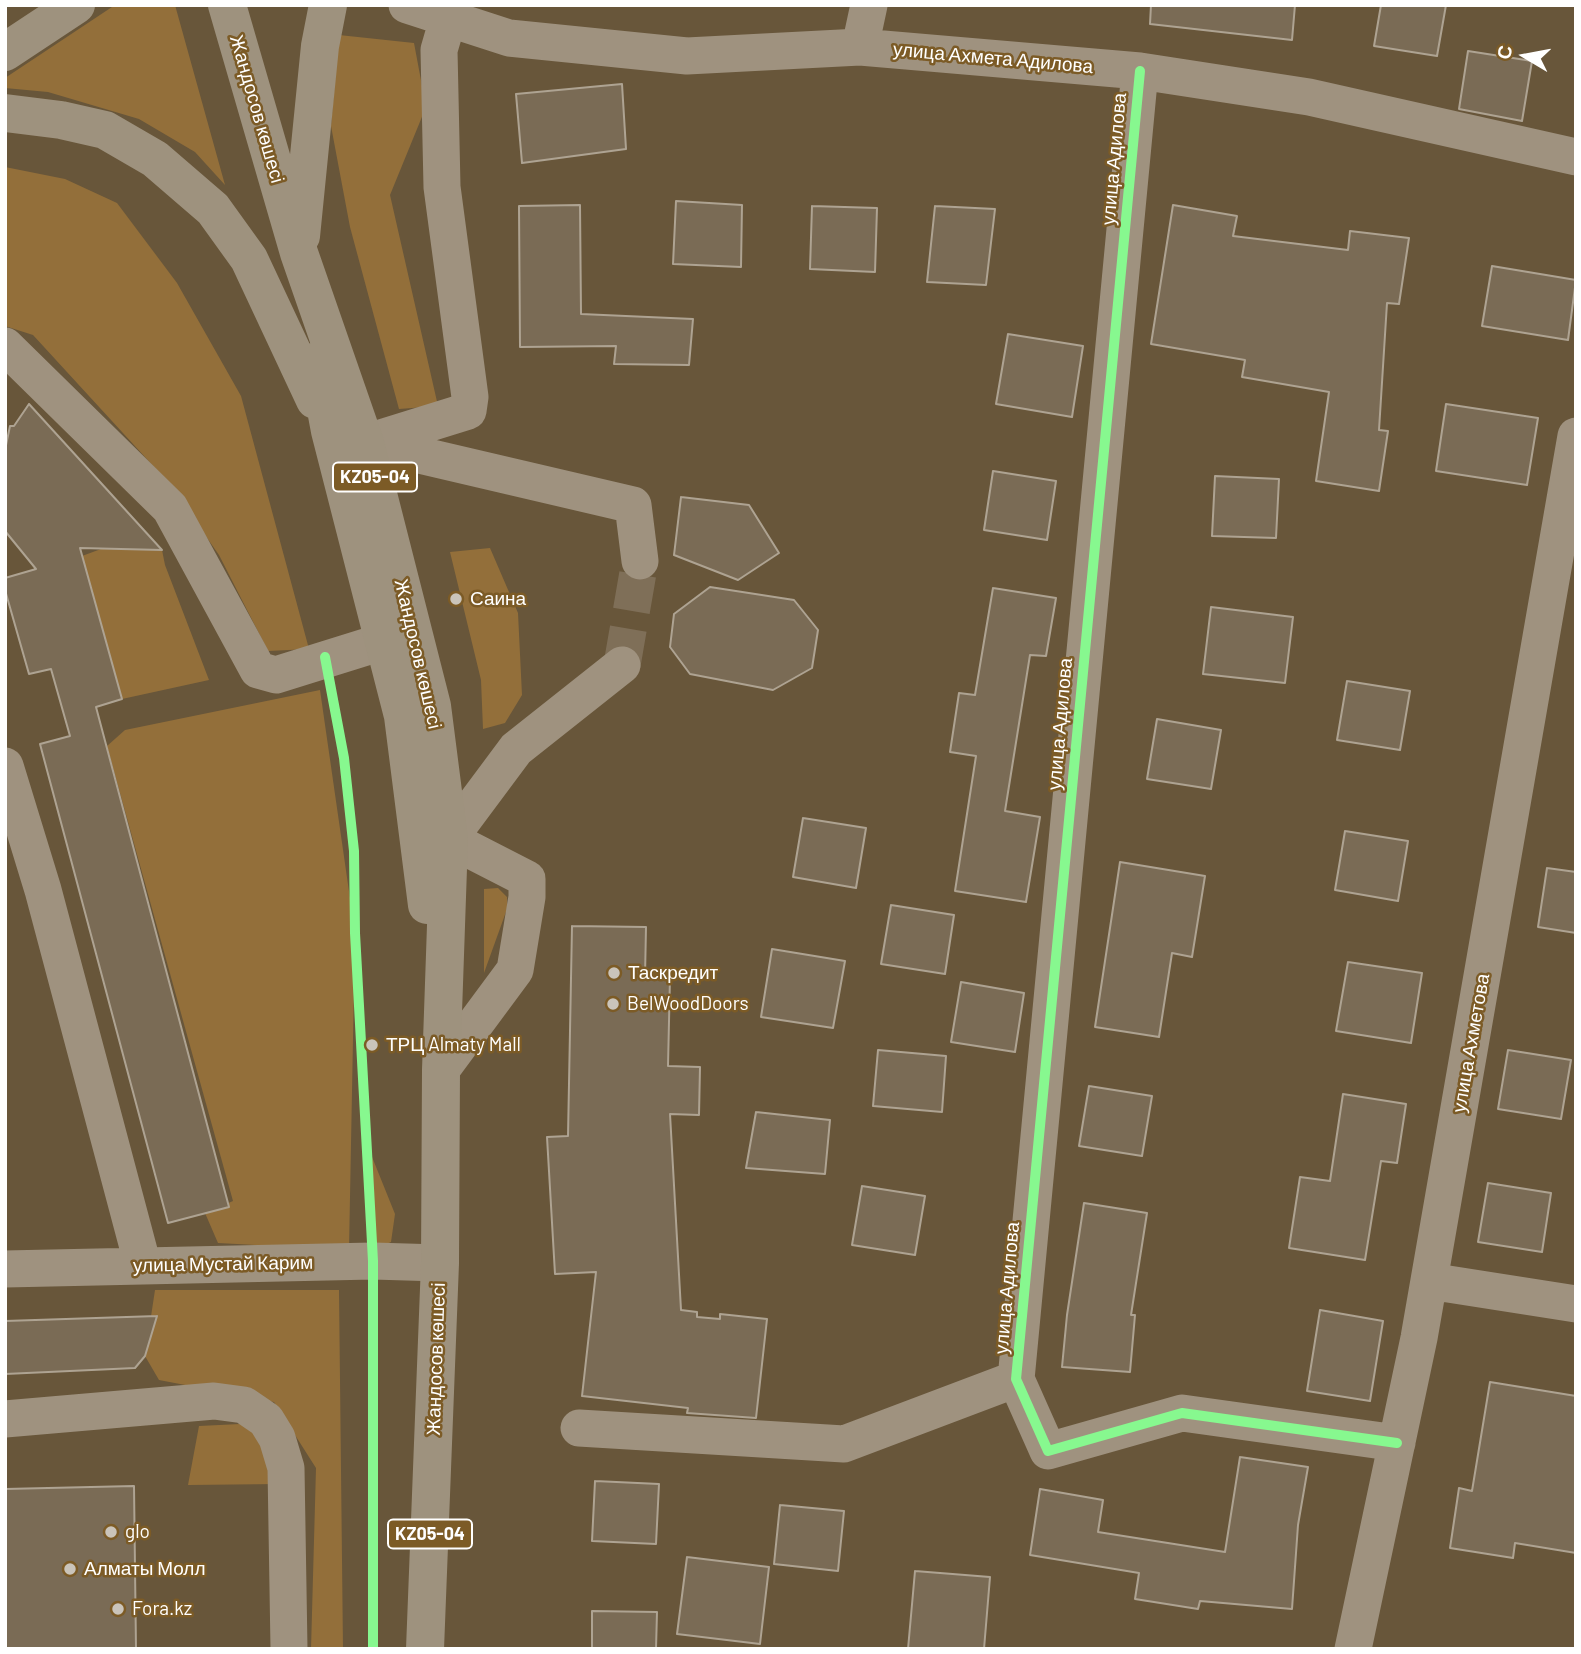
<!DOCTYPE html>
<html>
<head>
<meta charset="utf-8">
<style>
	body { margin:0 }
	#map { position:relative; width:1581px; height:1654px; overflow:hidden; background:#68563a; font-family:Barlow,sans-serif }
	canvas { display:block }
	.frame { position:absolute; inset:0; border:7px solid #fff; pointer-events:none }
	.north { position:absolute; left:1490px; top:21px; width:70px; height:70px; -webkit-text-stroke:5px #7c5b26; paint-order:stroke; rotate:280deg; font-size:19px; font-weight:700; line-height:28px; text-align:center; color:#fff }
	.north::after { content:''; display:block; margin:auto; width:24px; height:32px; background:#fff; clip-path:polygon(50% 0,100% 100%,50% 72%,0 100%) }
</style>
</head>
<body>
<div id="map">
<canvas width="1581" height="1654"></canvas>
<div class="frame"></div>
<div class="north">С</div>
</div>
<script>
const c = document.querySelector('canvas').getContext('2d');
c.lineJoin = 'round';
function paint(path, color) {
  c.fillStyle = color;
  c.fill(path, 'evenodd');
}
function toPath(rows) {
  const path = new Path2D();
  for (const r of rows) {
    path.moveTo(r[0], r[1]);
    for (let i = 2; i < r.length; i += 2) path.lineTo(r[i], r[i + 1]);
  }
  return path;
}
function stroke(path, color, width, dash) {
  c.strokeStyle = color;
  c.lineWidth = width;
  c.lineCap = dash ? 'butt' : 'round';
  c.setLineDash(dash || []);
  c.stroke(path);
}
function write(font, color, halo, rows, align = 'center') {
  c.font = font + ' Barlow,sans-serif';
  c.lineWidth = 5;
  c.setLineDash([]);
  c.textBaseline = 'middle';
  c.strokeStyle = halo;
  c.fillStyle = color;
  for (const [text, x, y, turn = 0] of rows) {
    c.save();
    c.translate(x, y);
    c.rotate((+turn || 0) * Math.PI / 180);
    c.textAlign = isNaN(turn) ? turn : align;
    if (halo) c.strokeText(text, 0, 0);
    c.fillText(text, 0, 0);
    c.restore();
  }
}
const green = toPath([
	[115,5,175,5,225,185,195,152,139,119,48,92,5,88,5,78],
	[339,35,414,43,426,107,390,195,438,406,399,409,350,227,331,126],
	[5,167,65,179,117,203,177,283,241,396,309,649,268,651,219,555,167,481,33,335,5,326],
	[490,548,518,613,522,695,505,723,483,729,481,680,450,552],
	[101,549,162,550,165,565,209,680,122,699,82,556],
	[320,690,355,933,349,1250,218,1243,205,1213,233,1201,107,746,125,730],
	[498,888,507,897,507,909,484,973,484,889],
	[366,1142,395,1214,391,1242,372,1251],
	[155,1290,339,1290,343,1649,311,1649,316,1468,274,1402,159,1380,145,1356],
	[240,1424,270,1438,279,1484,188,1485,199,1426]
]);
const building = toPath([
	[1151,5,1295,5,1292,40,1150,24,1151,5],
	[1381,5,1446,5,1437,56,1374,46,1381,5],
	[1468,51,1532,61,1522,121,1459,109,1468,51],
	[622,84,626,149,522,163,516,94,622,84],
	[676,201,742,205,741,267,673,264,676,201],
	[580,205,581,314,693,319,689,365,614,364,616,346,520,347,519,206,580,205],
	[1173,205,1237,216,1233,236,1348,250,1350,231,1409,238,1399,304,1387,303,1379,430,1388,431,1379,491,1316,481,1329,392,1242,377,1245,360,1151,344,1173,205],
	[812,206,877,208,875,272,810,269,812,206],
	[935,206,995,209,986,285,927,282,935,206],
	[1492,266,1576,280,1568,340,1482,326,1492,266],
	[1008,334,1083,346,1072,417,996,404,1008,334],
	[29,404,162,550,80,548,122,699,96,707,229,1207,168,1223,40,744,70,736,51,669,29,674,5,590,5,578,36,569,5,531,5,450,10,426,14,426,29,404],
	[1446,404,1538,418,1527,485,1436,471,1446,404],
	[993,471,1056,481,1047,540,984,530,993,471],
	[1215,476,1279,479,1276,538,1212,536,1215,476],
	[681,497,749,505,779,553,738,580,674,555,681,497],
	[710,587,794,600,818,630,812,668,773,690,690,674,670,647,674,614,710,587],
	[993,588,1056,598,1046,656,1030,655,1005,811,1040,817,1026,902,955,891,976,756,950,752,959,693,975,695,993,588],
	[1211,607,1293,617,1285,683,1203,674,1211,607],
	[1347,681,1410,691,1400,750,1337,740,1347,681],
	[1157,719,1221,730,1211,789,1147,779,1157,719],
	[803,818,866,828,856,888,793,877,803,818],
	[1345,831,1408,841,1398,901,1335,890,1345,831],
	[1120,862,1205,876,1192,957,1172,953,1159,1037,1095,1027,1120,862],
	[1547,868,1576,872,1576,933,1538,927,1547,868],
	[891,905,954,915,945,974,881,964,891,905],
	[572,926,646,927,645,977,670,977,668,1066,700,1067,699,1115,670,1114,681,1310,697,1312,697,1317,720,1319,720,1314,767,1319,756,1418,687,1413,688,1408,582,1396,596,1272,555,1274,547,1137,568,1136,572,926],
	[772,949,845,961,833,1028,761,1017,772,949],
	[1348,962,1422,973,1411,1043,1336,1031,1348,962],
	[961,982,1024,993,1015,1052,951,1042,961,982],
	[878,1050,946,1056,942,1112,873,1106,878,1050],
	[1508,1050,1571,1060,1561,1119,1498,1109,1508,1050],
	[1089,1086,1152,1096,1142,1156,1079,1146,1089,1086],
	[1343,1094,1406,1104,1397,1163,1381,1161,1365,1260,1289,1248,1300,1177,1330,1181,1343,1094],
	[756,1112,830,1120,825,1174,746,1168,756,1112],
	[1488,1183,1551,1193,1542,1252,1478,1242,1488,1183],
	[862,1186,925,1196,915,1255,852,1245,862,1186],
	[1084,1203,1147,1213,1131,1315,1135,1315,1130,1372,1062,1367,1067,1315,1084,1203],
	[1320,1310,1383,1321,1370,1401,1307,1391,1320,1310],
	[157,1316,145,1356,135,1368,5,1374,5,1321,157,1316],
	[1490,1382,1576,1396,1576,1553,1515,1543,1513,1558,1450,1548,1459,1488,1472,1491,1490,1382],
	[1240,1457,1308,1467,1298,1525,1292,1609,1200,1601,1198,1609,1135,1599,1139,1573,1030,1555,1040,1489,1103,1500,1098,1532,1225,1552,1240,1457],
	[595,1481,659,1484,656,1544,592,1541,595,1481],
	[134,1486,136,1649,5,1649,5,1489,134,1486],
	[780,1505,844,1511,838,1571,774,1564,780,1505],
	[687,1557,769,1567,760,1644,677,1634,687,1557],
	[915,1571,990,1577,984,1649,908,1649,915,1571],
	[592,1611,657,1612,656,1649,592,1649,592,1611]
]);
const minorTunnel = toPath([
	[622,665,640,561]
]);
const minor = toPath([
	[407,5,509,38,687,56,860,47,1140,71,1309,97,1576,157],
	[860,47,869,5],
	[1140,71,1016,1379,1048,1451,1182,1413,1397,1443],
	[5,346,170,508,258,670,276,675,385,641],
	[365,443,468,411,470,397,442,187,439,50,448,19],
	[368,443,633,505,640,561],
	[5,766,43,890,143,1266],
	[441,1070,515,970,527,897,527,879,449,839,516,749,622,665],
	[5,1269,373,1261,440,1263],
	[1429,1281,1576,1304],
	[5,1419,214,1401,244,1405,266,1420,277,1438,286,1468,289,1649],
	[579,1428,844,1444,1016,1379],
	[1353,1649,1419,1338,1576,436]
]);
const major = toPath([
	[227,5,299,253,365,443,432,706,449,839,441,1070,440,1263,425,1649],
	[5,52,76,5],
	[5,113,61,120,105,130,155,159,213,209,249,259,315,400],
	[301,236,320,46,328,5],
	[317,361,330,431,403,716,427,905]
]);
const cycleway = toPath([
	[1140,71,1016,1379,1048,1451,1182,1413,1397,1443],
	[325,657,344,758,354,851,355,933,373,1261,373,1649]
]);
const markers = [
	[456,599,7,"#cac4ba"],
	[614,973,7,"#cac4ba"],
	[613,1004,7,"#cac4ba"],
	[372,1045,7,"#cac4ba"],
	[111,1532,7,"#cac4ba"],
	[70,1569,7,"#cac4ba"],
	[118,1609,7,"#cac4ba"]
];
const shields = [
	[375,477,84],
	[430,1534,84]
];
const shieldNames = [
	["KZ05-04",375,477],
	["KZ05-04",430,1534]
];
const streetNames = [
	["улица Ахмета Адилова",993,58,5],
	["Жандосов көшесі",257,109,74],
	["улица Адилова",1114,159,-85],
	["Жандосов көшесі",418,654,77],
	["улица Адилова",1060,724,-85],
	["улица Ахметова",1471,1043,-80],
	["улица Мустай Карим",223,1264,-1],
	["улица Адилова",1007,1288,-85],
	["Жандосов көшесі",436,1359,-88]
];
const poiNames = [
	["Саина",470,599],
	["Таскредит",628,973],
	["BelWoodDoors",627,1004],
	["ТРЦ Almaty Mall",386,1045],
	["glo",125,1532],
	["Алматы Молл",84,1569],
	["Fora.kz",132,1609]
];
paint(green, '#936f3a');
paint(building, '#7a6b55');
stroke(building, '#aea392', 2);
stroke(minorTunnel, '#7f6f58', 37, [37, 18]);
stroke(minor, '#9f927f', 37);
stroke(major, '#9e927e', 38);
stroke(cycleway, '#87f88f', 10);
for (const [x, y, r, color] of markers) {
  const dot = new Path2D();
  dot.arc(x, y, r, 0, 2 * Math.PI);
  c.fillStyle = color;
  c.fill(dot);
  stroke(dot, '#7c5b26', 2.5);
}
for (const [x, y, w] of shields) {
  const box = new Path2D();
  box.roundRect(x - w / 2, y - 14.5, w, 29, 5);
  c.fillStyle = '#7c5b26';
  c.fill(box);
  stroke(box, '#fff', 2);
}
write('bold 18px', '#fff', null, shieldNames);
write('19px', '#fff', '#7c5b26', streetNames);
write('19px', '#fff', '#7c5b26', poiNames, 'left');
</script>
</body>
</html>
